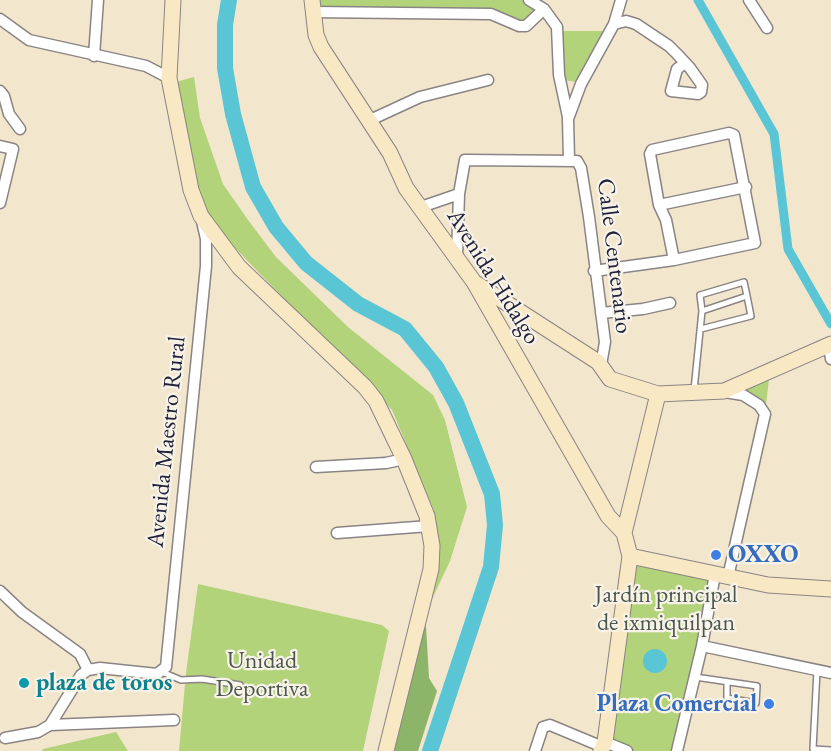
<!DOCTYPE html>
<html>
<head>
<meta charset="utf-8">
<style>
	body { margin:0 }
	canvas { display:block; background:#f2e6cd }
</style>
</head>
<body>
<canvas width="831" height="751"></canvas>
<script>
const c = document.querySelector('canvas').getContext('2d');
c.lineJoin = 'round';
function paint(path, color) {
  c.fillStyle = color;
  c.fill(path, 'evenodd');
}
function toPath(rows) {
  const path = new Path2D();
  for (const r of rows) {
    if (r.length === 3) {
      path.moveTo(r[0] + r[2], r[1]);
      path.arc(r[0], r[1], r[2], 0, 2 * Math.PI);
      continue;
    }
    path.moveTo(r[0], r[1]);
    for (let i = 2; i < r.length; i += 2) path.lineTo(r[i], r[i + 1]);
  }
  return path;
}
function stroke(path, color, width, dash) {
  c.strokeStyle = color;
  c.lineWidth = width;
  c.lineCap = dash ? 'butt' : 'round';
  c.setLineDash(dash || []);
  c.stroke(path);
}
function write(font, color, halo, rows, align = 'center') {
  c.font = font + ' "EB Garamond",serif';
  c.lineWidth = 4.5;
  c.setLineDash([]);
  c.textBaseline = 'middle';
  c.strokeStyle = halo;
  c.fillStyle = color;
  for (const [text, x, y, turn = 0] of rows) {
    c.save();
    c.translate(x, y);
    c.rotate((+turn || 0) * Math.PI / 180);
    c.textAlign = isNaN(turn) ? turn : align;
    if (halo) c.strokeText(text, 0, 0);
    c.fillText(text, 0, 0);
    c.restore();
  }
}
const green = toPath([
	[312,0,528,0,544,9,526,26,500,16,313,12],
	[557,31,609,31,577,82,563,80],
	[194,77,200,118,223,184,248,220,276,257,348,327,433,395,445,420,467,507,450,561,427,610,434,569,434,510,392,410,204,216,172,83],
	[770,370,765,414,759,405,724,391],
	[630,556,715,574,677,751,601,751],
	[198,584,382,625,389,631,363,751,179,751,186,673],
	[116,732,128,751,42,751,43,749]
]);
const forest = toPath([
	[426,625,429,678,437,691,418,751,387,751,408,668]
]);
const water = toPath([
	[655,661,12]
]);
const canal = toPath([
	[698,0,774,134,788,249,831,324]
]);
const river = toPath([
	[229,0,225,25,225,68,233,114,253,187,276,227,306,263,358,304,405,329,436,367,456,403,492,494,495,525,491,567,430,751]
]);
const lane = toPath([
	[702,311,700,295,744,282,747,296],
	[694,390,702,311,747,296,751,316,701,329],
	[817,670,813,749,831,750],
	[162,672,181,680,202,679,240,685],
	[695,677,757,686,756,703,727,698,727,682]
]);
const street = toPath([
	[529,0,544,9,557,27,559,75,568,117],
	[749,0,767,28],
	[313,12,491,14,519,26,526,26,544,9],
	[0,19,29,40,146,66,169,78],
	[614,24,626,21,636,24,669,46,677,54,690,68,702,85,701,92,698,94,671,91,677,69,685,63],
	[94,56,98,0],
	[0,91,4,96,9,114,20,129],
	[368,121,420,97,488,80],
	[0,146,13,149,0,203],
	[569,160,568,119,581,84,614,24,621,0],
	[659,205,746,187],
	[421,207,459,194],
	[457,256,459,194,465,160,577,161,581,168,589,217,605,342,601,365],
	[594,271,674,260,755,243,734,135,729,133,652,150,650,154,659,205,666,220,674,260],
	[601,313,643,309,670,303],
	[829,345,831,359],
	[725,392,743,395,759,405,765,414,728,577],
	[316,467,386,463,404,459],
	[337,533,429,526],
	[0,591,22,612,80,654,88,670],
	[702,646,831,673],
	[50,725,174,720],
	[5,738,38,732,50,725,81,675,88,670,100,668,157,674,166,667,206,266,206,239,202,221],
	[605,742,627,751],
	[535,751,543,727,550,725,603,747],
	[677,751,702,646,715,574]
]);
const secondary = toPath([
	[173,0,169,78,191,190,201,216,239,267,365,387,376,401,404,459,427,516,432,546,431,569,386,751],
	[312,0,316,35,321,47,390,153,406,188,474,282,608,516,624,533],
	[477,284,598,362,610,379,658,394,724,391,831,344],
	[630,556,768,585,831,589],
	[601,751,605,742,630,556,624,533,658,394]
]);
const markers = [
	[716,555,6,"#3f7fe0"],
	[24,683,6,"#0f9aa8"],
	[769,704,6,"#3f7fe0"]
];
const streetNames = [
	["Calle Centenario",614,256,83],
	["Avenida Hidalgo",493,277,58],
	["Avenida Maestro Rural",167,442,-84]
];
const shopNames = [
	["OXXO",728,555],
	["Plaza Comercial",757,704,"right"]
];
const parkNames = [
	["Jardín principal",666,595],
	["de ixmiquilpan",666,623],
	["Unidad",262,661],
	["Deportiva",262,689]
];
const cultureNames = [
	["plaza de toros",36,683]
];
paint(green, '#b2d37a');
paint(forest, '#8db56a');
paint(water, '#5ac5d5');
stroke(canal, '#5ac5d5', 9);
stroke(river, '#5ac5d5', 16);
stroke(lane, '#8a8484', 8);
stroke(street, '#8a8484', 13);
stroke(secondary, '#8a8484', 17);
stroke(lane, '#fff', 5);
stroke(street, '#fff', 10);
stroke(secondary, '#f8e8c3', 15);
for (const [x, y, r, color] of markers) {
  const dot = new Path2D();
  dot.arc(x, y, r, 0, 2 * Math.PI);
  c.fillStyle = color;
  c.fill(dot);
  stroke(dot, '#f7f3e8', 2);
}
write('24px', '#22223b', '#f7f3e8', streetNames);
write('bold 24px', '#366cbe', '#f7f3e8', shopNames, 'left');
write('24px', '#4d574e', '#f7f3e8', parkNames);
write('bold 24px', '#0d838f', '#f7f3e8', cultureNames, 'left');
</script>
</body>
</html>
